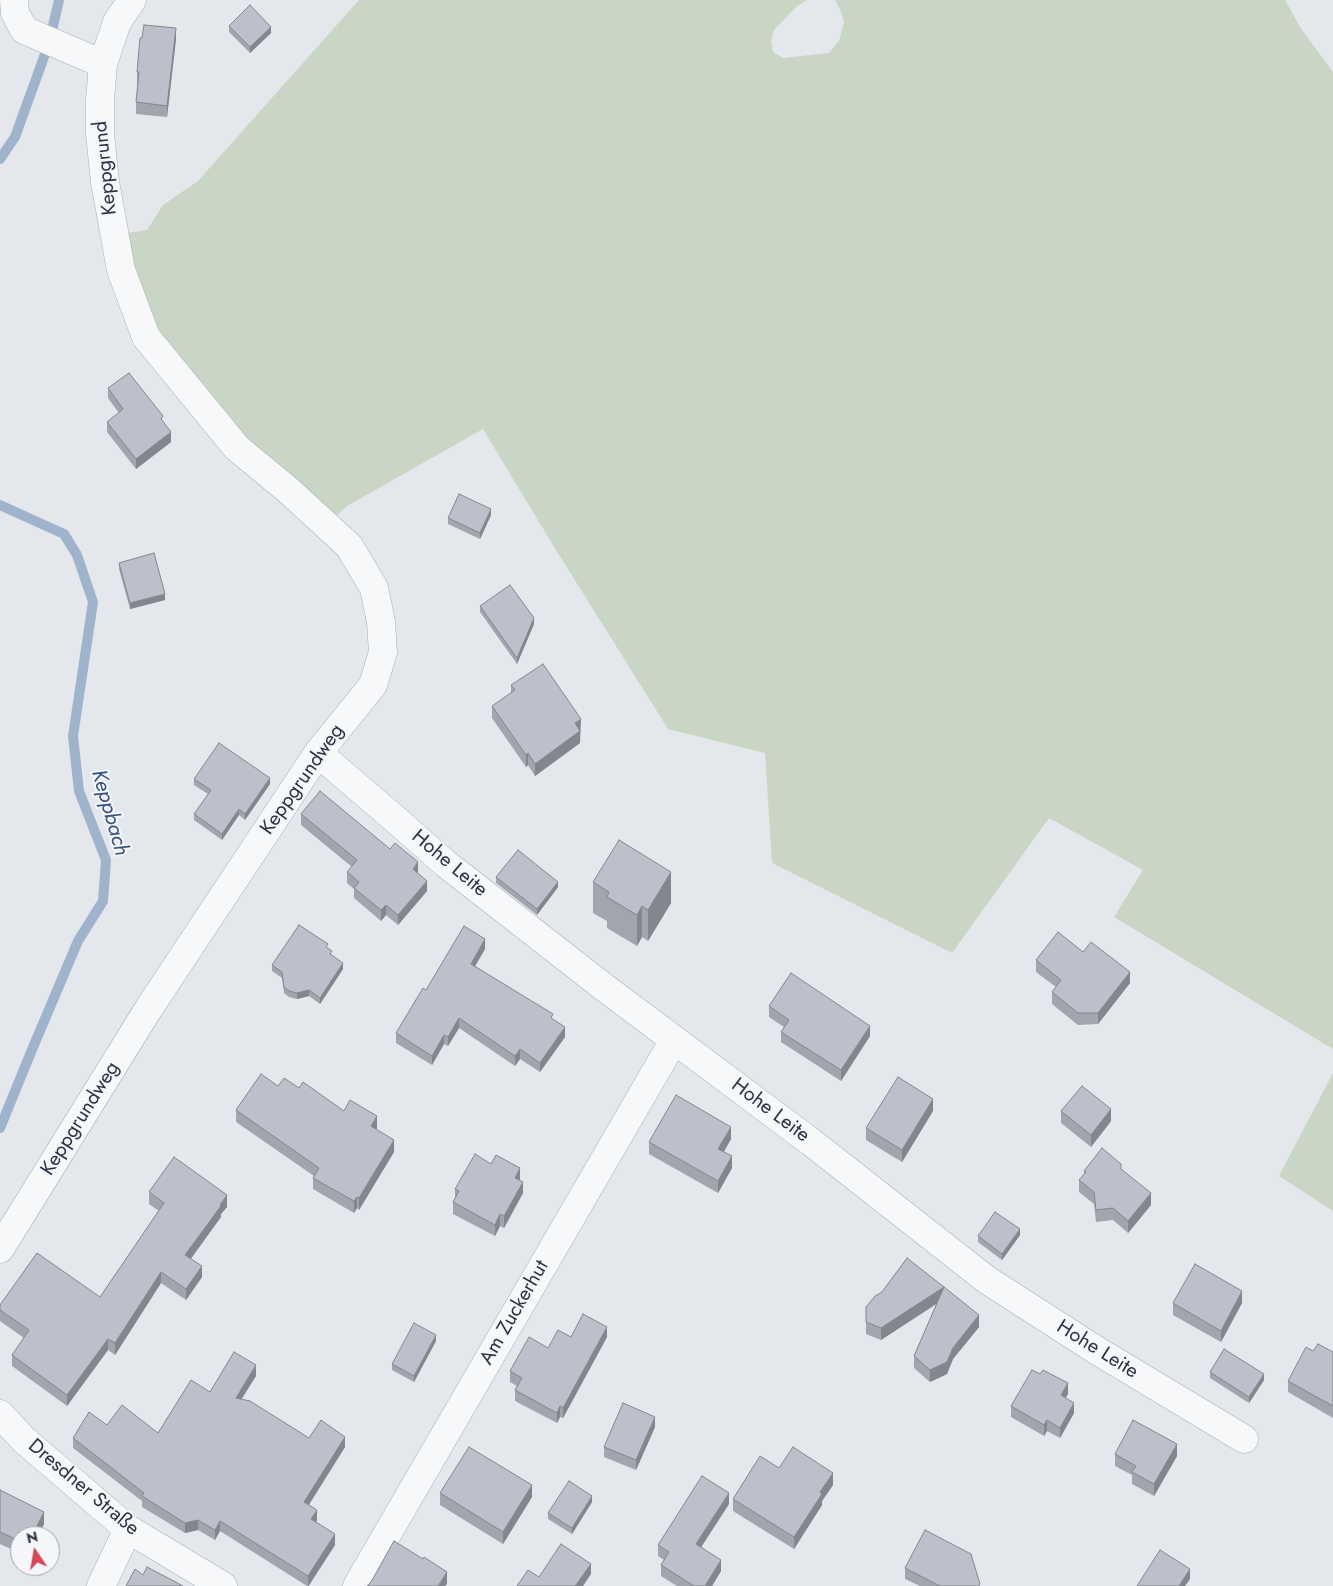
<!DOCTYPE html>
<html>
<head>
<meta charset="utf-8">
<style>
	body { margin:0 }
	#map { position:relative; width:1333px; height:1586px; overflow:hidden; background:#e4e7ec; font-family:Jost,sans-serif }
	canvas { display:block }
	.north { position:absolute; left:10px; top:1526px; width:50px; height:50px; box-sizing:border-box; background:#f4f6f9; border:1px solid #a4a8b1; border-radius:50%; rotate:348deg; font-size:14px; font-weight:700; line-height:20px; text-align:center; color:#2b3445 }
	.north::after { content:''; display:block; margin:auto; width:18px; height:22px; background:#d1495b; clip-path:polygon(50% 0,100% 100%,50% 72%,0 100%) }
</style>
</head>
<body>
<div id="map">
<canvas width="1333" height="1586"></canvas>
<div class="north">N</div>
</div>
<script>
const c = document.querySelector('canvas').getContext('2d');
c.lineJoin = 'round';
function paint(path, color) {
  c.fillStyle = color;
  c.fill(path, 'evenodd');
}
function toPath(rows) {
  const path = new Path2D();
  for (const r of rows) {
    path.moveTo(r[0], r[1]);
    for (let i = 2; i < r.length; i += 2) path.lineTo(r[i], r[i + 1]);
  }
  return path;
}
function stroke(path, color, width, dash) {
  c.strokeStyle = color;
  c.lineWidth = width;
  c.lineCap = dash ? 'butt' : 'round';
  c.setLineDash(dash || []);
  c.stroke(path);
}
function write(font, color, halo, rows, align = 'center') {
  c.font = font + ' Jost,sans-serif';
  c.lineWidth = 4;
  c.setLineDash([]);
  c.textBaseline = 'middle';
  c.strokeStyle = halo;
  c.fillStyle = color;
  for (const [text, x, y, turn = 0] of rows) {
    c.save();
    c.translate(x, y);
    c.rotate((+turn || 0) * Math.PI / 180);
    c.textAlign = isNaN(turn) ? turn : align;
    if (halo) c.strokeText(text, 0, 0);
    c.fillText(text, 0, 0);
    c.restore();
  }
}
const green = toPath([
	[359,0,807,0,796,7,774,30,771,42,773,52,783,58,829,53,839,41,844,22,840,9,835,0,1285,0,1300,27,1333,72,1333,1049,1114,917,1143,870,1049,818,952,953,772,863,765,753,668,729,556,550,483,429,347,506,333,519,242,439,157,331,135,272,128,233,147,230,163,205,198,181],
	[1333,1073,1333,1211,1279,1176]
]);
const stream = toPath([
	[0,159,15,137,49,43,59,0],
	[0,505,64,534,77,555,93,602,73,736,79,791,106,860,103,901,78,941,31,1052,0,1128]
]);
const minor = toPath([
	[14,0,15,13,24,30,103,64],
	[318,753,395,819,446,864,605,988,811,1142,987,1280,1096,1350,1244,1439],
	[0,1249,149,1008,318,753,373,685,383,652,381,622,374,588,349,546,288,490,237,448,146,337,121,270,105,182,100,134,100,100,103,64,117,22,132,0],
	[0,1414,24,1440,128,1529,223,1586],
	[101,1586,128,1529],
	[357,1586,674,1040]
]);
const wall = toPath([
	[229,26,271,33,250,53,229,32],
	[176,39,167,117,136,114,136,102,138,84,137,84,137,72],
	[108,388,171,442,136,469,107,432,107,422,119,413,108,398],
	[491,515,480,539,448,524,448,518],
	[119,563,165,600,130,609,119,569],
	[480,606,534,624,517,664,480,612],
	[511,685,581,731,580,731,580,743,535,776,528,765,526,767,492,718,492,706,511,693],
	[194,779,270,784,245,820,239,815,222,840,194,820,194,814,208,794,194,785],
	[301,814,418,873,427,891,398,925,386,915,381,921,354,898,354,889,347,883,347,872,352,867,301,825],
	[496,877,558,887,537,915,496,883],
	[593,882,671,903,648,941,642,937,637,946,607,928,607,921,593,913],
	[328,948,332,956,343,969,320,1004,309,996,297,999,289,997,284,993,282,978,272,971,272,965],
	[485,949,475,966,553,1020,565,1037,540,1072,520,1059,515,1066,459,1028,448,1046,444,1044,432,1065,396,1043,396,1033,426,990],
	[1083,952,1130,983,1098,1024,1078,1025,1052,1004,1052,992,1056,987,1036,972,1036,960],
	[769,1006,870,1036,841,1081,781,1042,781,1032,784,1027,769,1017],
	[278,1086,299,1088,377,1128,376,1129,394,1152,359,1210,357,1208,354,1213,313,1189,313,1178,314,1176,236,1122,236,1110],
	[933,1111,902,1162,866,1140,866,1128],
	[1061,1111,1111,1121,1091,1147,1061,1123],
	[731,1139,724,1152,732,1168,718,1193,649,1154,649,1142],
	[491,1164,520,1180,523,1193,504,1228,500,1226,495,1236,453,1214,453,1202,455,1198,455,1189],
	[1121,1169,1151,1205,1128,1233,1113,1220,1096,1222,1094,1204,1079,1192,1079,1180,1084,1175,1084,1171],
	[149,1192,227,1207,221,1214,221,1217,191,1259,202,1277,186,1300,161,1283,115,1355,108,1350,67,1406,12,1366,12,1355,24,1338,0,1321,0,1305,100,1297,159,1211,149,1204],
	[1020,1235,1002,1260,978,1242,978,1236],
	[907,1258,979,1327,953,1359,947,1374,930,1382,914,1368,914,1356,937,1303,881,1340,866,1334,866,1307,882,1292],
	[1173,1303,1242,1303,1221,1342,1173,1315],
	[571,1337,607,1337,563,1418,560,1417,557,1423,515,1401,515,1390,517,1386,510,1382,510,1371,548,1348],
	[436,1341,414,1382,392,1370,392,1364],
	[1313,1351,1333,1352,1333,1418,1288,1392,1288,1381],
	[1210,1372,1264,1380,1249,1403,1210,1378],
	[256,1376,241,1399,309,1438,345,1447,309,1505,317,1520,316,1522,335,1545,309,1586,307,1586,220,1531,215,1540,198,1530,185,1533,142,1507,142,1501,73,1448,73,1438,107,1425,158,1433,210,1392],
	[1068,1394,1065,1398,1074,1413,1060,1438,1047,1431,1044,1436,1011,1417,1011,1406],
	[655,1427,636,1470,604,1457,604,1447],
	[1115,1454,1177,1456,1154,1496,1132,1484,1132,1475,1115,1466],
	[779,1468,833,1485,822,1501,822,1505,794,1549,733,1511,733,1499],
	[0,1490,44,1524,38,1536,20,1536,20,1553,0,1544],
	[440,1493,532,1497,503,1544,440,1505],
	[592,1502,572,1534,548,1519,548,1513],
	[729,1504,701,1547,721,1571,712,1586,677,1586,661,1576,661,1565,664,1560,658,1556,658,1545],
	[905,1568,980,1586,920,1586,905,1579]
]);
const shadedWall = toPath([
	[271,27,271,33,250,53,250,47],
	[176,28,176,39,167,117,167,106],
	[171,432,171,442,136,469,136,459],
	[491,509,491,515,480,539,480,533],
	[165,594,165,600,130,609,130,603],
	[534,618,534,624,517,664,517,658],
	[581,719,580,743,535,776,535,764,575,723],
	[528,753,528,765,526,767,526,755],
	[270,778,270,784,245,820,245,814],
	[239,809,239,815,222,840,222,834],
	[418,862,418,873,413,880,413,869],
	[671,872,671,903,648,941,648,910],
	[427,881,427,891,398,925,398,915],
	[558,882,558,887,537,915,537,909],
	[386,905,386,915,381,921,381,910],
	[642,906,642,937,637,946,637,915],
	[485,939,485,949,471,973,471,964],
	[343,963,343,969,320,1004,320,998],
	[1130,972,1130,983,1098,1024,1098,1013],
	[309,990,309,996,297,999,297,993],
	[459,1018,459,1028,448,1046,448,1037],
	[870,1026,870,1036,841,1081,841,1070],
	[565,1027,565,1037,540,1072,540,1063],
	[444,1035,444,1044,432,1065,432,1056],
	[520,1049,520,1059,515,1066,515,1056],
	[933,1099,933,1111,902,1162,902,1150],
	[1111,1109,1111,1121,1091,1147,1091,1135],
	[377,1116,377,1128,371,1138,371,1126],
	[731,1127,731,1139,718,1161,718,1149],
	[394,1140,394,1152,359,1210,359,1198],
	[732,1156,732,1168,718,1193,718,1181],
	[520,1168,520,1180,515,1178],
	[523,1182,523,1193,504,1228,504,1216],
	[1151,1193,1151,1205,1128,1233,1128,1221],
	[227,1195,227,1207,221,1214,221,1217,185,1266,185,1255],
	[357,1197,357,1208,354,1213,354,1201],
	[500,1214,500,1226,495,1236,495,1225],
	[1020,1229,1020,1235,1002,1260,1002,1254],
	[202,1266,202,1277,186,1300,186,1289],
	[161,1272,161,1283,115,1355,115,1343],
	[944,1287,944,1299,881,1340,881,1328],
	[1242,1291,1242,1303,1221,1342,1221,1331],
	[979,1315,979,1327,953,1359,947,1374,930,1382,930,1370,953,1348],
	[607,1327,607,1337,563,1418,563,1408],
	[436,1335,436,1341,414,1382,414,1376],
	[108,1339,108,1350,67,1406,67,1395],
	[256,1365,256,1376,236,1408,236,1398],
	[1264,1374,1264,1380,1249,1403,1249,1397],
	[1068,1383,1068,1394,1061,1406,1061,1395],
	[1074,1403,1074,1413,1060,1438,1060,1428],
	[560,1406,560,1417,557,1423,557,1413],
	[655,1417,655,1427,636,1470,636,1460],
	[1047,1420,1047,1431,1044,1436,1044,1425],
	[345,1437,345,1447,304,1512,304,1502],
	[1177,1444,1177,1456,1154,1496,1154,1484],
	[833,1473,833,1485,822,1501,822,1505,794,1549,794,1537,820,1492],
	[532,1485,532,1497,503,1544,503,1532],
	[729,1493,729,1504,696,1555,696,1544],
	[592,1496,592,1502,572,1534,572,1528],
	[317,1510,317,1520,311,1529,311,1519],
	[44,1512,44,1524,38,1536,32,1536],
	[198,1520,198,1530,185,1533,185,1523],
	[220,1521,220,1531,215,1540,215,1530],
	[335,1534,335,1545,308,1586,308,1576],
	[721,1560,721,1571,712,1586,705,1586],
	[591,1564,591,1574,583,1586,575,1586],
	[1190,1569,1190,1579,1185,1586,1179,1586],
	[447,1572,447,1584,445,1586,438,1586]
]);
const building = toPath([
	[250,5,271,27,250,47,229,26,250,5],
	[144,25,176,28,167,106,136,102,139,72,137,72,140,38,142,38,144,25],
	[129,373,163,416,161,419,171,432,136,459,107,422,123,409,108,388,129,373],
	[459,494,491,509,480,533,448,518,459,494],
	[154,553,165,594,130,603,119,563,154,553],
	[510,585,534,618,517,658,480,606,510,585],
	[543,664,581,719,575,723,580,731,535,764,528,753,526,755,492,706,515,690,511,685,543,664],
	[219,743,270,778,245,814,239,809,222,834,194,814,211,790,194,779,219,743],
	[320,791,390,849,395,843,418,862,413,869,427,881,398,915,386,905,381,910,354,888,359,882,347,872,357,860,301,814,320,791],
	[619,840,671,872,648,910,642,906,637,915,607,897,609,892,593,882,619,840],
	[518,850,558,882,537,909,496,877,518,850],
	[299,925,328,944,326,947,332,951,330,954,343,963,320,998,309,990,297,993,289,991,284,987,282,972,272,965,299,925],
	[464,926,485,939,471,964,553,1014,551,1018,565,1027,540,1063,520,1049,515,1056,459,1018,448,1037,444,1035,432,1056,396,1033,423,988,426,990,464,926],
	[1058,932,1083,952,1091,942,1130,972,1098,1013,1078,1013,1052,992,1061,980,1036,960,1058,932],
	[791,973,870,1026,841,1070,781,1032,789,1020,769,1006,791,973],
	[261,1074,278,1086,284,1078,299,1088,303,1082,344,1111,350,1100,377,1116,371,1126,394,1140,359,1198,357,1197,354,1201,313,1178,319,1168,236,1110,261,1074],
	[898,1077,933,1099,902,1150,866,1128,898,1077],
	[1082,1086,1111,1109,1091,1135,1061,1111,1082,1086],
	[676,1095,731,1127,718,1149,732,1156,718,1181,649,1142,676,1095],
	[1102,1148,1121,1164,1121,1169,1151,1193,1128,1221,1113,1208,1096,1210,1094,1192,1079,1180,1086,1172,1084,1171,1102,1148],
	[475,1154,491,1164,496,1155,520,1168,515,1178,523,1182,504,1216,500,1214,495,1225,453,1202,459,1191,455,1189,475,1154],
	[174,1157,227,1195,220,1205,221,1206,185,1255,202,1266,186,1289,161,1272,115,1343,108,1339,67,1395,12,1355,29,1330,0,1310,0,1305,37,1253,100,1297,164,1203,149,1192,174,1157],
	[995,1212,1020,1229,1002,1254,978,1236,995,1212],
	[907,1258,944,1287,881,1328,866,1322,866,1307,875,1296,882,1292,907,1258],
	[1195,1264,1242,1291,1221,1331,1173,1303,1195,1264],
	[944,1287,979,1315,953,1348,947,1362,930,1370,914,1356,944,1287],
	[583,1314,607,1327,563,1408,560,1406,557,1413,515,1390,522,1378,510,1371,529,1337,548,1348,558,1330,571,1337,583,1314],
	[414,1323,436,1335,414,1376,392,1364,414,1323],
	[1318,1344,1333,1352,1333,1406,1288,1381,1306,1347,1313,1351,1318,1344],
	[1224,1349,1264,1374,1249,1397,1210,1372,1224,1349],
	[234,1352,256,1365,236,1398,250,1401,309,1438,321,1420,345,1437,304,1502,317,1510,311,1519,335,1534,308,1576,220,1521,215,1530,198,1520,185,1523,142,1496,144,1493,73,1438,89,1412,107,1425,122,1405,158,1433,191,1380,210,1392,234,1352],
	[1032,1370,1040,1374,1043,1370,1068,1383,1061,1395,1074,1403,1060,1428,1047,1420,1044,1425,1011,1406,1032,1370],
	[623,1403,655,1417,636,1460,604,1447,623,1403],
	[1133,1420,1177,1444,1154,1484,1132,1472,1136,1466,1115,1454,1133,1420],
	[469,1447,532,1485,503,1532,440,1493,469,1447],
	[793,1447,833,1473,820,1492,822,1494,794,1537,733,1499,760,1456,779,1468,793,1447],
	[702,1476,729,1493,696,1544,721,1560,705,1586,694,1586,661,1565,669,1552,658,1545,702,1476],
	[569,1481,592,1496,572,1528,548,1513,569,1481],
	[0,1490,44,1512,32,1536,20,1536,20,1541,0,1532,0,1490],
	[925,1530,971,1554,980,1584,979,1586,940,1586,905,1568,925,1530],
	[394,1541,423,1559,424,1557,447,1572,438,1586,367,1586,371,1582,394,1541],
	[561,1544,591,1564,575,1586,517,1586,528,1570,539,1577,561,1544],
	[1160,1550,1190,1569,1179,1586,1137,1586,1160,1550],
	[147,1567,183,1586,126,1586,135,1569,143,1575,147,1567]
]);
const streetNames = [
	["Keppgrund",106,168,-96],
	["Keppgrundweg",303,780,-55],
	["Hohe Leite",449,864,40],
	["Hohe Leite",770,1111,37],
	["Keppgrundweg",81,1119,-58],
	["Am Zuckerhut",515,1313,-60],
	["Hohe Leite",1097,1350,32],
	["Dresdner Straße",83,1488,40]
];
const waterNames = [
	["Keppbach",109,813,74]
];
paint(green, '#c9d6c5');
stroke(stream, '#9fb4cc', 10);
stroke(minor, '#a9aeb7', 29);
stroke(minor, '#f7f8fa', 28);
paint(wall, '#a1a5ae');
paint(shadedWall, '#83868d');
paint(building, '#bbc0ca');
stroke(building, '#83868d', 1);
write('20px', '#2b3445', '#f4f6f9', streetNames);
write('italic 21px', '#34527a', '#f4f6f9', waterNames);
</script>
</body>
</html>
